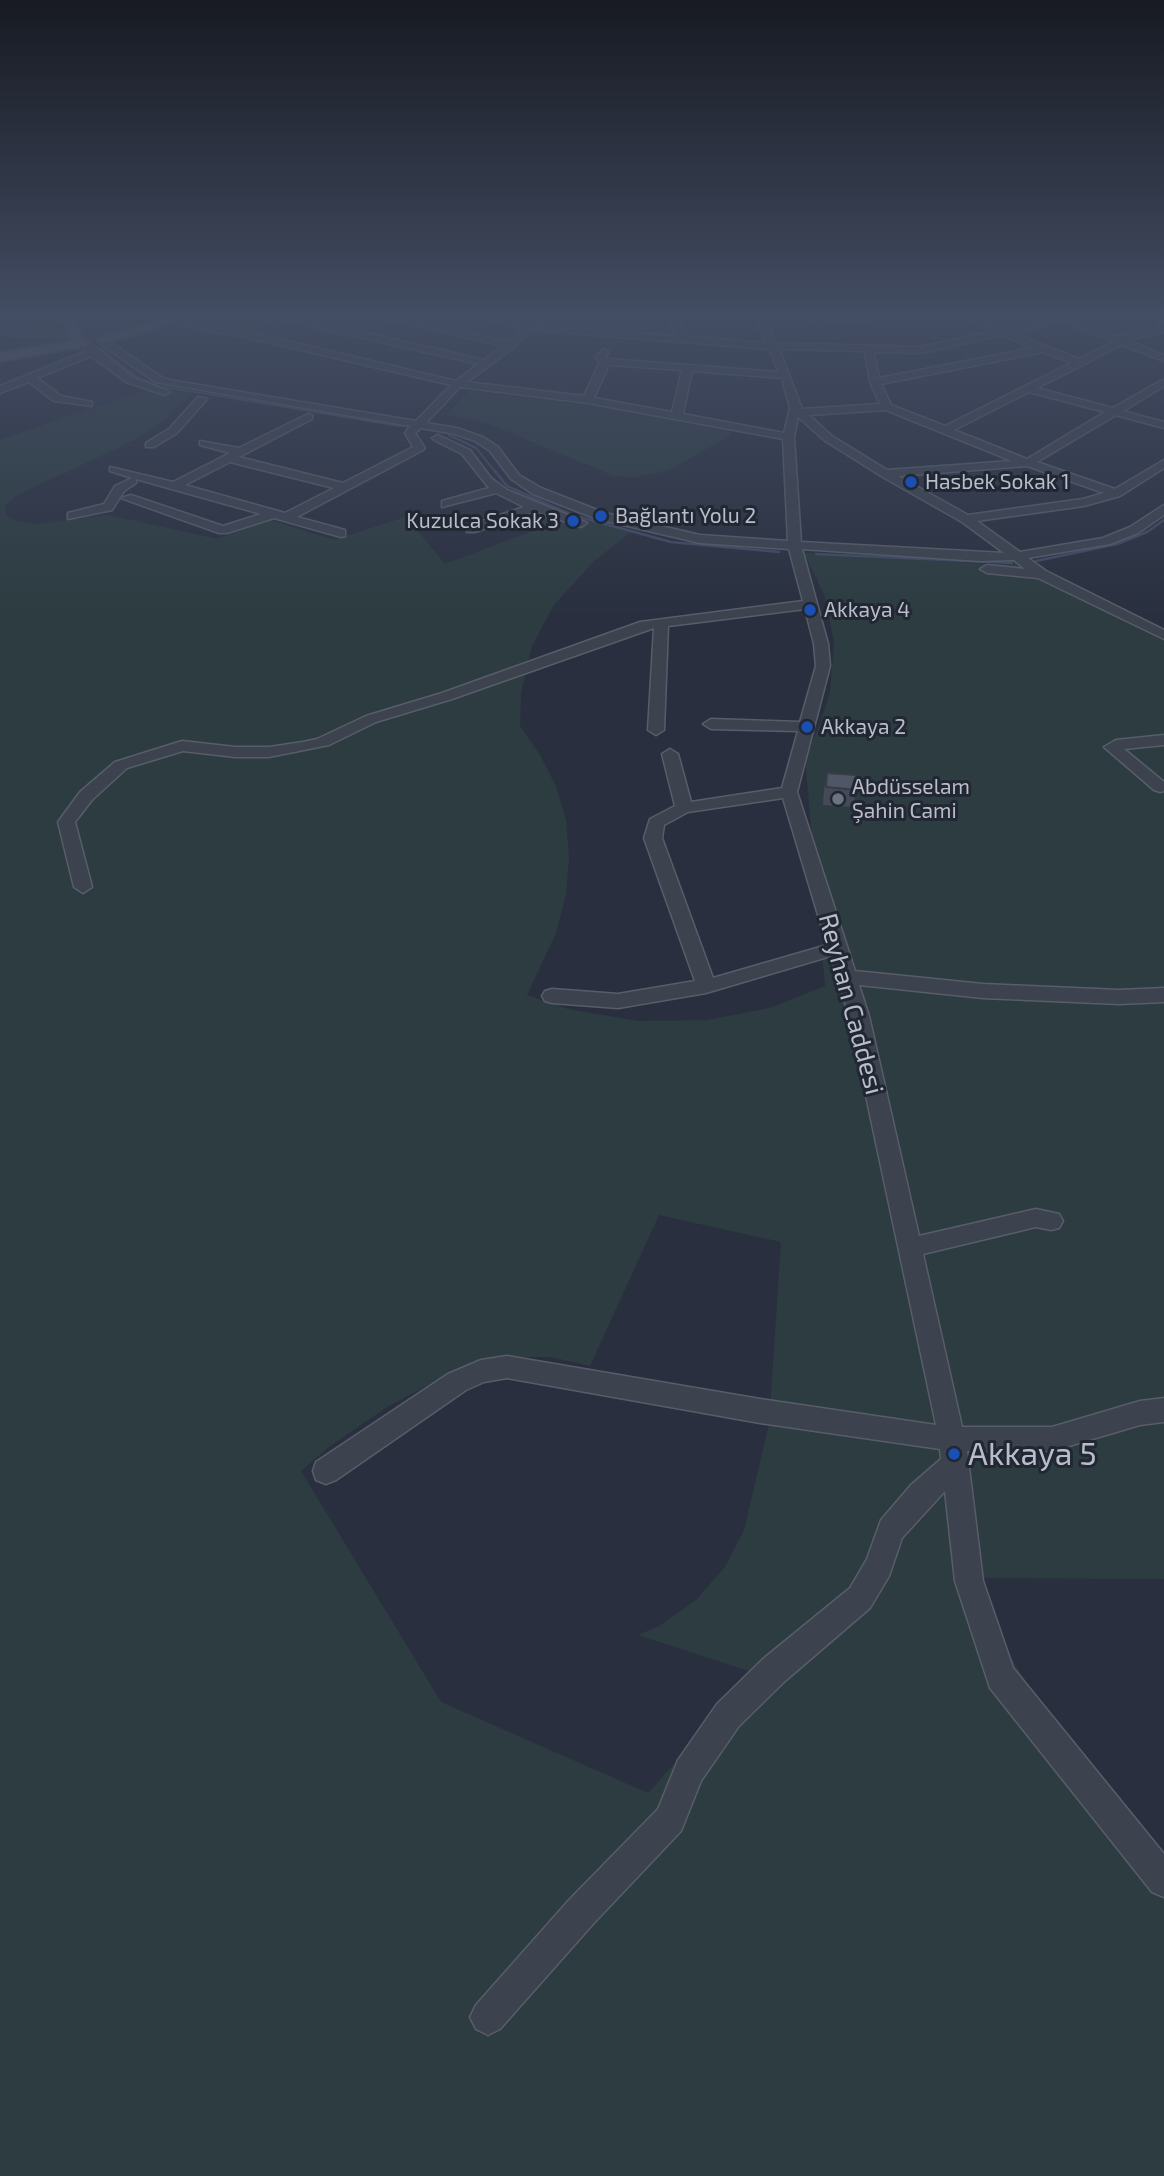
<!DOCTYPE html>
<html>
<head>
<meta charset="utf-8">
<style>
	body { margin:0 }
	canvas { display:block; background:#292f3e }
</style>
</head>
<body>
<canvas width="1164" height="2176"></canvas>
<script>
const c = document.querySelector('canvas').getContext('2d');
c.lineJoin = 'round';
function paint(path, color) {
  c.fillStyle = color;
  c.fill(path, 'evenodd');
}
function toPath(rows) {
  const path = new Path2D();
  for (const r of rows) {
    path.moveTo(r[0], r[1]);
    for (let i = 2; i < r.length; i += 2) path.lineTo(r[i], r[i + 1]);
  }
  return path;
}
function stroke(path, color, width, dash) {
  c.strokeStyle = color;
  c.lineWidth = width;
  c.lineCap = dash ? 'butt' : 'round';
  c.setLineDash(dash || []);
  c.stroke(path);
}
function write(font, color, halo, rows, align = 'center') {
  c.font = font + ' "Exo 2",sans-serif';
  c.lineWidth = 6;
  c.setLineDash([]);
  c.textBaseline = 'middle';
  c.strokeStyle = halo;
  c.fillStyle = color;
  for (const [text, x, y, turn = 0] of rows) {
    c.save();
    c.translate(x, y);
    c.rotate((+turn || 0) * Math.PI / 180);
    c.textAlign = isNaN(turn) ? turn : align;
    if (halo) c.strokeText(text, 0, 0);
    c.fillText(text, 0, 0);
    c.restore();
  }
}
const green = toPath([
	[157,386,194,392,163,421,132,441,15,496,5,506,6,515,17,521,37,524,108,515,217,539,270,520,333,540,406,517,445,564,533,531,544,505,631,532,594,561,554,605,532,646,521,693,520,726,540,755,556,786,566,820,569,857,566,894,556,933,527,995,568,1009,638,1021,707,1020,770,1008,825,986,805,757,820,724,830,692,834,643,825,596,804,553,987,564,1023,563,1164,634,1164,1579,982,1578,1001,1641,1031,1690,1054,1723,1126,1812,1164,1852,1164,2176,0,2176,0,440],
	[659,1215,781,1242,769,1424,744,1530,725,1567,696,1600,659,1626,638,1635,755,1673,648,1793,441,1702,301,1471,329,1447,387,1407,447,1375,509,1357,550,1357,590,1366],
	[470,391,600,407,728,430,731,435,669,470,634,477,614,476,487,423,447,415]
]);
const streamFar1 = toPath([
	[79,313,77,324,80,332],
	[101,349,137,377,159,386,400,426],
	[449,435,476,448,496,473]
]);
const stream = toPath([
	[495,471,507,486,572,515,671,542,779,552],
	[816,554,1012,563],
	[1036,561,1117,544,1147,532,1164,520]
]);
const minor = toPath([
	[230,313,279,313,484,360,503,346,362,313,380,313,509,342,523,328,461,313,480,313,528,324,538,313,548,313,537,325,675,336,669,313,678,313,685,336,766,343,753,313,762,313,776,343,921,347,994,331,953,313,966,313,1004,329,1054,318,1047,314,1059,313,1118,337,1164,326,1164,332,1127,340,1164,355,1164,361,1122,345,1037,388,1113,408,1164,379,1164,386,1123,411,1164,422,1164,428,1116,415,1037,462,1115,489,1164,460,1164,468,1120,496,1084,506,977,521,1020,552,1103,538,1130,527,1164,505,1164,515,1138,533,1110,544,1028,558,1046,571,1164,630,1164,639,1038,578,987,573,980,569,987,565,1025,569,1014,560,980,561,802,549,828,644,830,666,797,792,855,971,983,984,1119,990,1164,988,1164,1002,1119,1004,983,998,859,985,869,1016,919,1236,1036,1209,1059,1214,1063,1221,1059,1228,1051,1230,1036,1227,923,1254,962,1427,1052,1427,1140,1401,1164,1398,1164,1422,1140,1425,1052,1451,967,1451,983,1581,1013,1668,1164,1854,1164,1897,1152,1892,990,1688,955,1581,945,1491,902,1538,889,1576,870,1608,785,1681,739,1726,701,1781,681,1831,593,1924,500,2029,488,2035,476,2029,470,2017,476,2005,569,1900,658,1809,678,1760,717,1704,763,1659,850,1588,867,1559,881,1520,911,1485,941,1459,940,1449,760,1423,507,1378,484,1382,466,1390,336,1480,326,1484,316,1480,313,1471,316,1462,448,1374,481,1360,507,1356,760,1399,936,1425,849,1016,831,956,706,993,618,1008,552,1003,545,1001,542,996,545,991,552,989,618,994,695,981,644,838,650,819,675,806,662,754,670,749,678,754,691,802,782,788,798,731,711,729,703,724,711,719,800,722,816,666,814,644,805,609,668,626,664,730,656,735,648,730,654,628,452,699,376,722,329,745,269,757,235,757,183,751,127,768,92,800,75,822,92,887,83,893,74,887,58,822,80,792,115,762,182,741,235,747,269,747,303,742,317,739,366,716,442,693,640,622,803,601,789,549,700,543,597,519,533,494,511,479,490,451,475,441,455,434,421,428,415,433,425,448,423,450,297,517,345,530,345,536,341,537,274,518,227,533,219,533,121,498,131,495,223,526,261,514,136,479,136,483,124,491,112,510,68,519,68,513,104,504,115,486,132,478,110,471,110,467,173,482,230,453,200,445,200,441,239,448,308,414,312,415,312,419,239,457,343,483,413,447,405,433,410,426,155,382,98,342,98,338,104,338,163,378,175,381,416,421,451,385,245,337,157,321,162,318,245,331,456,381,478,364,275,318,271,320,230,313],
	[1063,322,1112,341,1113,342,1079,359,1013,333,1063,322],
	[532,330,769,349,779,372,608,359,605,357,609,352,604,349,595,357,600,362,584,396,467,382,514,347,532,330],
	[1003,335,1033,348,879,378,874,352,921,353,1003,335],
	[779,349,865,351,870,382,880,404,802,409,779,349],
	[1043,352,1071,363,945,426,891,405,881,384,1043,352],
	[609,365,682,370,672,412,594,398,609,365],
	[692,371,782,378,790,408,784,433,683,414,692,371],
	[460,387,588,403,783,439,788,541,700,535,605,513,541,488,519,475,498,447,483,437,457,428,426,423,460,387],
	[1029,392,1105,412,1027,459,954,430,1029,392],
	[886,410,1012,461,887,470,832,436,809,415,886,410],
	[798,417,824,440,881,476,962,522,1004,553,801,542,794,437,798,417],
	[230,462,334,488,285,513,185,485,230,462],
	[1027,466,1104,493,1083,499,968,515,898,476,1027,466],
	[783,798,827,945,713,978,662,838,664,825,688,812,783,798],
	[886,313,926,313,818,325,813,322,818,319,886,313],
	[0,327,23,331,74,330,79,333,74,336,23,337,0,333,0,327],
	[86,340,134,378,170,392,165,395,126,382,91,356,37,378,61,396,92,402,92,406,54,401,29,382,0,393,0,386,86,351,81,343,86,340],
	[198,397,207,399,177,433,154,447,146,447,146,443,169,429,198,397],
	[438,435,470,450,491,478,507,490,587,523,581,527,535,511,475,532,467,532,467,526,524,507,496,493,442,507,442,501,489,488,462,454,434,440,432,438,438,435],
	[1164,735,1164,745,1124,749,1164,782,1164,791,1160,792,1154,790,1104,747,1116,740,1164,735]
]);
const major = toPath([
	[65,313,77,313,75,320,82,337,80,340,70,337,63,320,65,313],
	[167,313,181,313,153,330,103,343,97,339,145,325,167,313],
	[1138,313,1154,313,1164,318,1164,325,1138,313],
	[83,339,87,340,87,346,0,361,0,353,83,339]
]);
const wall = toPath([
	[827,773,856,790,853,807,823,805,824,790]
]);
const building = toPath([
	[827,773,856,775,856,790,826,787,827,773]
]);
const markers = [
	[911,482,7,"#1a4fb4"],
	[601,516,7,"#1a4fb4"],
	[573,521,7,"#1a4fb4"],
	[810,610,7,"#1a4fb4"],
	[807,727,7,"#1a4fb4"],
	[838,799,7,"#6b7280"],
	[954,1454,7,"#1a4fb4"]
];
const farPoinames = [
	["Hasbek Sokak 1",925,482],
	["Bağlantı Yolu 2",615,516],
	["Kuzulca Sokak 3",559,521,"right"],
	["Akkaya 4",824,610],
	["Akkaya 2",821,727],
	["Abdüsselam",852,787],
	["Şahin Cami",852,811]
];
const streetNames = [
	["Reyhan Caddesi",851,1004,75]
];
const nearPoinames = [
	["Akkaya 5",968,1454]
];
paint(green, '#2c3c40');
stroke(streamFar1, '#414b65', 2);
stroke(stream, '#414b65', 2.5);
stroke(minor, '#575d69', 3);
stroke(major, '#464b57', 4);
paint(minor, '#3c424e');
paint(major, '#5b606e');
paint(wall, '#444a58');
paint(building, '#4f5666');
stroke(building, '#373c47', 2);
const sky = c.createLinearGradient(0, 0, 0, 618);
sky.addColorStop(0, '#171a22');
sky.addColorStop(0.51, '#434d63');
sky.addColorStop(1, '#434d6300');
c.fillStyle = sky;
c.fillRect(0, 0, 1164, 618);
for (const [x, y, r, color] of markers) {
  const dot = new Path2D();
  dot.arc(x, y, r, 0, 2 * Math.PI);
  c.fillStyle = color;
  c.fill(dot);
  stroke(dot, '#212733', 2.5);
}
write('21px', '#b9bdc9', '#212733', farPoinames, 'left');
write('26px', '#b9bdc9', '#212733', streetNames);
write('32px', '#b9bdc9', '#212733', nearPoinames, 'left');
</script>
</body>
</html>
